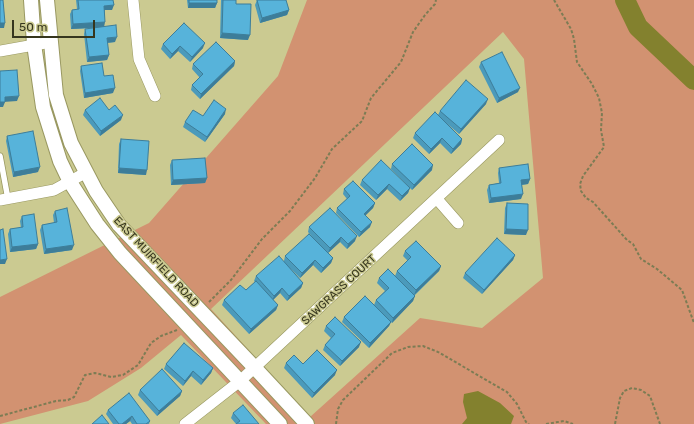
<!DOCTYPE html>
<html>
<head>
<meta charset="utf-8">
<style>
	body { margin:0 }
	#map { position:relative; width:694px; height:424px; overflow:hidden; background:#cbca91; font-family:Rubik,sans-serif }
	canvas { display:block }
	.scale { position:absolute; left:12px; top:20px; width:83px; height:18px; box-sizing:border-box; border:2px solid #36361e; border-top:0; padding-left:5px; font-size:12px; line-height:14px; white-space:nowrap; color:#36361e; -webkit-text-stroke:3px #cbca91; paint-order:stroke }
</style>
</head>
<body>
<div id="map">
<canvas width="694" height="424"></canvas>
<div class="scale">50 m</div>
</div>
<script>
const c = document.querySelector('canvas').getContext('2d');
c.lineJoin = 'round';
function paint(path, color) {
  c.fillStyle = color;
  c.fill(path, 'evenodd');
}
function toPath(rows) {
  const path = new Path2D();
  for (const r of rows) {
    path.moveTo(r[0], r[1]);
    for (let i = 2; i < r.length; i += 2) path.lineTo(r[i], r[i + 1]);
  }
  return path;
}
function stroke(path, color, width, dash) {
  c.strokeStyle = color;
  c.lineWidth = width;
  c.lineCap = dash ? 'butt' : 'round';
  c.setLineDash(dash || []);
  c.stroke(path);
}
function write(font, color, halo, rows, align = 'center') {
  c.font = font + ' Rubik,sans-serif';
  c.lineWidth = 3;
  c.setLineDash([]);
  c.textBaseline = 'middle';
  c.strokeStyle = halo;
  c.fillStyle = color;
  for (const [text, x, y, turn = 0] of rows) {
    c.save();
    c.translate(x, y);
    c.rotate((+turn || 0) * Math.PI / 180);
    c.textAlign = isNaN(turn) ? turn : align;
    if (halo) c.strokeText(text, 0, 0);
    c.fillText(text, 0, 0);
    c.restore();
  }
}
const green = toPath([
	[307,0,694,0,694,424,266,424,181,335,141,368,88,401,0,424,0,297,149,223,278,76],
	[503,32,524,59,543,278,482,328,420,318,310,417,211,309]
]);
const water = toPath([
	[478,391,500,403,514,416,511,424,462,424,467,418,463,402,464,394]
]);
const river = toPath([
	[625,0,638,27,694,80]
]);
const path = toPath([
	[554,0,571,29,574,39,577,62,592,84,599,98,602,113,601,130,604,147,583,176,580,184,581,191,586,198,593,202,627,240,633,244,641,259,657,269,682,290,694,323],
	[209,302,231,280,262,239,290,211,315,178,332,149,362,121,371,98,401,62,413,32,425,15,435,4,436,0],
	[0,416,56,401,68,400,74,397,85,375,95,373,111,377,123,375,138,365,151,343,161,336,177,330],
	[336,424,338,409,343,400,392,353,408,347,423,346,438,352,507,392,517,404,526,422,529,424],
	[546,424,564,421,573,424],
	[615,424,620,398,624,391,632,388,641,390,650,396,660,424]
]);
const service = toPath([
	[0,156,8,199]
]);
const minor = toPath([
	[133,0,139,59,155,96],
	[0,51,51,42],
	[437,199,458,223],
	[0,200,54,190,85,173],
	[185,424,240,381,499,140]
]);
const tertiary = toPath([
	[31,0,34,44,43,107,60,161,70,182,97,224,120,253,280,424],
	[47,0,56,95,71,143,96,191,119,225,255,368,307,424]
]);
const wall = toPath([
	[76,0,113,0,112,10,105,10,104,27,115,42,107,43,109,55,107,60,87,62,84,34,85,29,96,28,71,29,70,14,72,10,77,9],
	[187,0,217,0,217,3,215,8,188,8],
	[221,0,236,0,236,4,248,40,220,38],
	[257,0,289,10,287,15,260,23,255,5],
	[184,23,203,48,190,62,178,51,170,59,161,49,163,44],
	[235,61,234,66,200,99,191,90,192,85,200,78,192,69,193,64],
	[481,62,518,92,497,103,479,67],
	[81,66,104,76,113,93,84,98,80,71],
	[486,104,459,134,445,122,462,139,461,144,451,154,440,143,429,154,413,138,415,133,438,115,440,111],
	[85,110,109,110,121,120,100,136,83,115],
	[225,114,205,142,183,127,185,122],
	[7,136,38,172,13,177,6,141],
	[121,139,146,175,118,173,119,144],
	[172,160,207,178,205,183,171,185,170,165],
	[392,164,432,170,412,190,391,169],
	[499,168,530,179,528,184,522,185,521,199,489,203,487,190,489,185,499,183,498,173],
	[362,180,410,188,408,193,400,201,387,189,376,200,360,185],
	[344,189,375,203,373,208,365,215,370,227,359,237,336,213,337,208,347,199,343,194],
	[507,203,526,235,504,234,505,208],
	[55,211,72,250,44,254,40,230,42,225,54,223,53,215],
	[22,216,38,244,36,249,10,252,8,234,10,229,21,228,20,221],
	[309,227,355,241,347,249,340,242,328,253,333,258,331,263,321,273,313,265,300,278,289,267,303,283,301,288,287,301,280,293,273,300,278,305,276,310,249,334,222,305,224,300,246,290,255,282,254,281,256,276,284,261,285,256,314,239,308,232],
	[405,251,441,266,439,271,415,295,413,301,392,323,391,322,389,326,369,348,342,322,344,317,374,305,376,300,385,291,377,283,379,278,395,276,397,271,408,261,403,256],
	[515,255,513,260,482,294,463,278,465,273],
	[326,326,359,347,340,366,323,350,325,345,331,338,324,331],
	[286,363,303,364,335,375,312,398,284,368],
	[166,364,213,368,211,373,201,385,191,376,183,386,164,369],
	[140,390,182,391,180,396,157,416,138,395],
	[108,410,150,421,149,424,132,424,130,421,126,424,113,424,106,414],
	[233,413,259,424,236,424,231,418]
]);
const shadedWall = toPath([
	[189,3,217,3,215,8,188,8],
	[114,5,112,10,102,10,104,6],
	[289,10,287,15,260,23,262,18],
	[105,22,104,27,71,29,73,24],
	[0,23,5,23,4,28,0,28],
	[222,33,250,35,248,40,220,38],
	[117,37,115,42,105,43,107,38],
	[205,43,203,48,190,62,192,57],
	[180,46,178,51,170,59,172,54],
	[109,55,107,60,87,62,89,57],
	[235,61,234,66,200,99,201,94],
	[115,88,113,93,84,98,85,93],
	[520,88,518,92,497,103,499,98],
	[19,96,17,101,3,102,5,97],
	[488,99,486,104,459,134,461,129],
	[0,102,5,102,3,107,0,107],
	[226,109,225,114,205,142,207,137],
	[123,115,121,120,100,136,101,131],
	[442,138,440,143,429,154,431,149],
	[462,139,461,144,451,154,453,149],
	[433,165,432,170,412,190,414,185],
	[40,167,38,172,13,177,14,172],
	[119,168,147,170,146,175,118,173],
	[207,178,205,183,171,185,173,180],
	[530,179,528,184,519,185,521,180],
	[389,184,387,189,376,200,378,195],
	[410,188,408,193,400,201,402,196],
	[523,194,521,199,489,203,491,198],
	[375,203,373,208,362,219,364,214],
	[372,222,370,227,359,237,361,232],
	[506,229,528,230,526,235,504,234],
	[357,236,355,241,347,249,348,244],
	[341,237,340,242,328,253,330,248],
	[38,244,36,249,10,252,12,247],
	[74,245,72,250,44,254,46,249],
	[515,255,513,260,482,294,484,290],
	[333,258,331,263,321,273,323,268],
	[7,259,5,264,0,264,0,260],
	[315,260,313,265,300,278,302,273],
	[441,266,439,271,414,295,416,290],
	[303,283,301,288,287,301,289,296],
	[282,288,280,293,272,301,274,296],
	[415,296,413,301,392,323,393,318],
	[278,305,276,310,249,334,251,329],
	[391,322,389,326,369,348,370,343],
	[361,342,359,347,340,366,342,361],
	[213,368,211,373,201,385,203,380],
	[337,370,335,375,312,398,314,393],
	[193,371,191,376,183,386,185,381],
	[182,391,180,396,157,416,159,411],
	[132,416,130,421,126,424,122,424]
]);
const building = toPath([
	[0,0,3,0,5,23,0,23,0,0],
	[78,0,113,0,114,5,104,6,105,22,73,24,72,10,79,9,78,0],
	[189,0,217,0,217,3,189,3,189,0],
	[223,0,236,0,236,4,251,4,250,35,222,33,223,0],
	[257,0,286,0,289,10,262,18,257,0],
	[184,23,205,43,192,57,180,46,172,54,163,44,184,23],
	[116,25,117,37,107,38,109,55,89,57,85,29,116,25],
	[216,42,235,61,201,94,192,85,203,74,193,64,216,42],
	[502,52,520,88,499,98,481,62,502,52],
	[102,63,104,76,113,75,115,88,85,93,81,66,102,63],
	[17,70,19,96,5,97,5,102,0,102,0,71,17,70],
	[466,80,488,99,461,129,440,111,466,80],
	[100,98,109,110,115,105,123,115,101,131,85,110,100,98],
	[214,100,226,109,207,137,185,122,193,110,203,116,214,100],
	[435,112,462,139,453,149,442,138,431,149,415,133,435,112],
	[33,131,40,167,14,172,7,136,33,131],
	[121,139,149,141,147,170,119,168,121,139],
	[412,144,433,165,414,185,392,164,412,144],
	[205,158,207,178,173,180,172,160,205,158],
	[381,160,410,188,402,196,389,184,378,195,362,180,381,160],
	[528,164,530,179,521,180,523,194,491,198,489,185,501,183,499,168,528,164],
	[353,181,375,203,364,214,372,222,361,232,337,208,350,196,344,189,353,181],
	[507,203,528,204,528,230,506,229,507,203],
	[67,208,74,245,46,249,42,225,57,222,55,211,67,208],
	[330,208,357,236,348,244,341,237,330,248,309,227,330,208],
	[34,214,38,244,12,247,10,229,23,227,22,216,34,214],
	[3,229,7,259,0,260,0,230,3,229],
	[309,234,333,258,323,268,315,260,302,273,285,256,309,234],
	[497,238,515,255,484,290,465,273,497,238],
	[416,241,441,266,416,290,397,271,411,257,405,251,416,241],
	[279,256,303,283,289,296,282,288,274,296,256,276,279,256],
	[388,269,415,296,393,318,376,300,389,288,379,278,388,269],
	[256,281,278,305,251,329,224,300,240,285,246,290,256,281],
	[365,296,391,322,370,343,344,317,365,296],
	[335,317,361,342,342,361,325,345,335,334,326,326,335,317],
	[184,343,213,368,203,380,193,371,185,381,166,364,184,343],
	[317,350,337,370,314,393,286,363,294,355,303,364,317,350],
	[162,369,182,391,159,411,140,390,162,369],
	[129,393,150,421,146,424,137,424,132,416,122,424,119,424,108,410,129,393],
	[243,405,259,424,236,424,240,421,233,413,243,405],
	[102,415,109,424,92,424,102,415]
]);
const streetNames = [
	["EAST MUIRFIELD ROAD",156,262,47],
	["SAWGRASS COURT",339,290,-43]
];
paint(green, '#d29271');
paint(water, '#83812e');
stroke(river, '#83812e', 20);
stroke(service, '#999861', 7);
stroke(minor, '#999861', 12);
stroke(tertiary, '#999861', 16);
stroke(path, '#7c7c54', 2, [3, 2]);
stroke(service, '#fff', 5.5);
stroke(minor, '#fff', 11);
stroke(tertiary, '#fff', 14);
paint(wall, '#4b9abb');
paint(shadedWall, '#3d7d99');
paint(building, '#57b3da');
stroke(building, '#3d7d99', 1);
write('11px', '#36361e', '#cbca91', streetNames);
</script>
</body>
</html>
